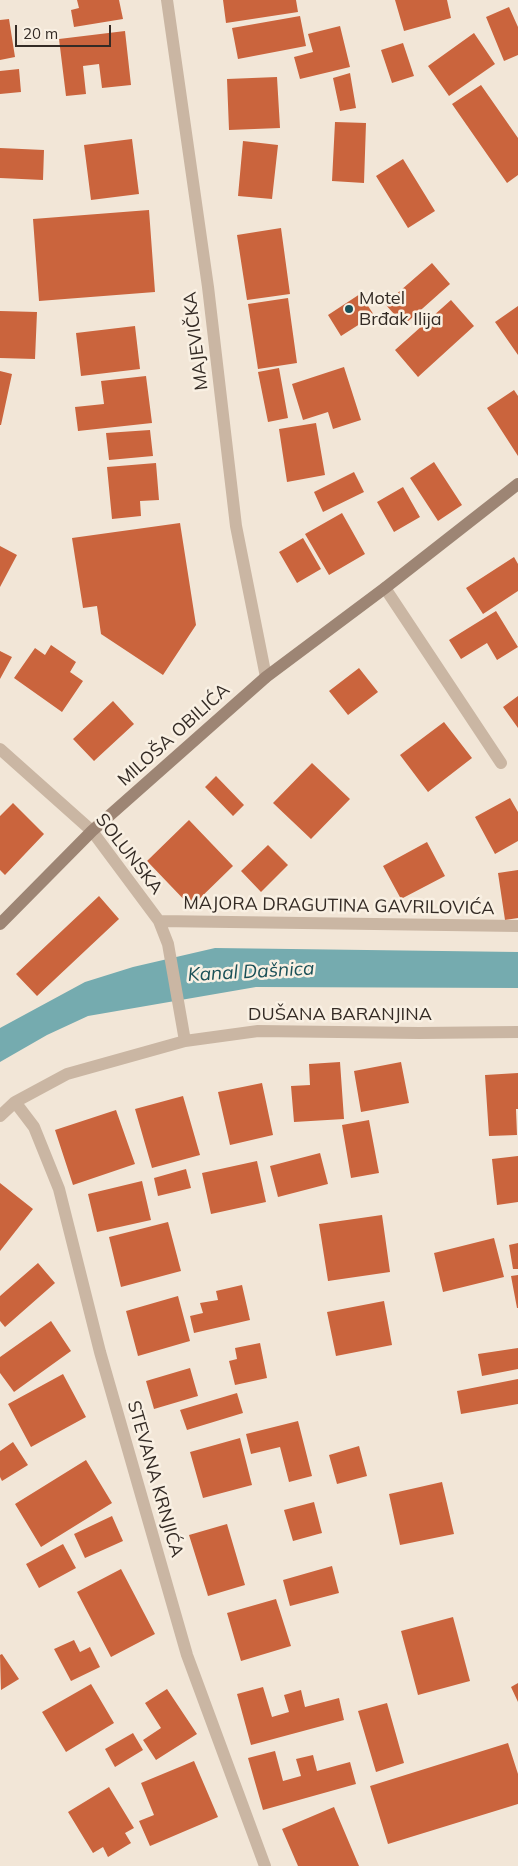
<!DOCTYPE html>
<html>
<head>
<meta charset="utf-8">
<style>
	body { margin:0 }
	#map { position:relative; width:518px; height:1866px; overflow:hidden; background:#f2e6d7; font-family:Mulish,sans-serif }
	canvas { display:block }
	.scale { position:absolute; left:15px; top:25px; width:96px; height:22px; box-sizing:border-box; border:2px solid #342b25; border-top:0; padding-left:6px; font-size:15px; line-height:18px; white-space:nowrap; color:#342b25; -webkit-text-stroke:4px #f9f0e3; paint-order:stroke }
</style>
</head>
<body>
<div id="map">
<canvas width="518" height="1866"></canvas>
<div class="scale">20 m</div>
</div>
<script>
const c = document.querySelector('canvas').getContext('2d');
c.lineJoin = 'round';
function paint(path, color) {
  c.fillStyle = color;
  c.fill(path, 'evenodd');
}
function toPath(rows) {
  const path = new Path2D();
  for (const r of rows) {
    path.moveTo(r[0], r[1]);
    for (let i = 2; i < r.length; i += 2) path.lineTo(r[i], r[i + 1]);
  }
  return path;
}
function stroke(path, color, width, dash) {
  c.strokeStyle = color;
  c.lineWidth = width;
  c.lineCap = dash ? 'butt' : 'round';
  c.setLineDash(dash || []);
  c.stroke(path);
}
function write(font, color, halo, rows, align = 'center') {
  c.font = font + ' Mulish,sans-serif';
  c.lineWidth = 5;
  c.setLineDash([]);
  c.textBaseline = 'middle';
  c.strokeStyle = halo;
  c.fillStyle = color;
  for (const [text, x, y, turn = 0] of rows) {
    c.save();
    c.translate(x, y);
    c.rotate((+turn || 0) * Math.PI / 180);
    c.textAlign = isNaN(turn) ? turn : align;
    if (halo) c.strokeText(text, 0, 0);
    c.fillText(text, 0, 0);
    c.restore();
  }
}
const water = toPath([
	[215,948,518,952,518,988,256,987,88,1016,47,1035,0,1062,0,1028,85,982,133,967]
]);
const building = toPath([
	[77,0,119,0,123,19,74,27,71,10,79,8],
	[223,0,296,0,298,12,226,23],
	[395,0,447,0,451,18,404,31],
	[509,7,518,27,518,55,504,61,486,17],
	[300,16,306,46,238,59,232,28],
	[9,19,15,57,0,60,0,20],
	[340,26,350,67,300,79,294,57,313,52,308,34],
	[125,31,131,85,102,88,99,64,83,66,86,94,66,96,59,39],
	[474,33,495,64,449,96,428,66],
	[403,43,414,76,392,83,381,50],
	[19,69,21,92,0,94,0,71],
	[350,73,356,108,340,111,333,78],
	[277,77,280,128,229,130,227,79],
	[481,85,518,138,518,175,507,183,452,104],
	[335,122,366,123,364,183,332,181],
	[132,139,139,194,91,200,84,145],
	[243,141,278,145,272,199,238,196],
	[0,148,44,150,43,180,0,178],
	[403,159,435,211,408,228,376,176],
	[149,210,155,292,39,301,33,219],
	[281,228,290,294,247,300,237,235],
	[432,263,450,284,404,325,385,304],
	[360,294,374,315,341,336,328,315],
	[288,298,297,363,258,369,248,304],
	[451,300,474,326,418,377,395,350],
	[518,306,518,355,495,322],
	[0,311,37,312,35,359,0,358],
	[135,326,140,369,81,376,76,333],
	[344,367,361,420,333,429,328,412,303,420,292,384],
	[279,368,288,418,268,422,258,372],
	[0,371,12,374,1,425,0,425],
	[146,376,152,423,78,431,75,407,104,404,101,381],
	[514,390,518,396,518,456,487,408],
	[316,423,325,475,287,482,279,429],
	[150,430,153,456,109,460,106,433],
	[434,462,462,505,438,521,410,478],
	[156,463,159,500,140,501,141,516,112,519,107,467],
	[354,472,364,492,323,512,314,492],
	[403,487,420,517,394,532,377,502],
	[342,513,365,554,329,575,305,534],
	[180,523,196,625,163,675,101,634,97,606,83,608,72,538],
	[303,538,321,569,297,583,279,552],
	[0,546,17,555,0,587],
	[514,557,518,564,518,591,483,614,466,588],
	[496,611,518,647,497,660,487,643,461,659,449,640],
	[51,645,76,662,70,672,83,681,62,712,14,678,35,648,45,655],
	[0,651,12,657,0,679],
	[359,668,378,692,348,715,329,691],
	[518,696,518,728,503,707],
	[113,701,134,724,94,761,73,739],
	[444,722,472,758,428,792,400,755],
	[312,763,350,799,311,839,273,803],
	[216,776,244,805,233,816,205,787],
	[510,798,518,812,518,841,495,854,475,817],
	[13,803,44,834,5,875,0,870,0,816],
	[189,820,233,866,191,907,147,861],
	[427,842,445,876,401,899,383,866],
	[268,845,288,865,261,892,241,871],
	[518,870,518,918,505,920,498,873],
	[99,896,119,919,37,996,16,974],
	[340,1062,344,1119,294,1122,291,1086,310,1085,309,1064],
	[401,1062,409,1103,361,1112,354,1071],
	[518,1073,518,1109,516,1109,517,1135,489,1136,485,1075],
	[262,1083,273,1135,230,1145,218,1092],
	[183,1096,200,1155,152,1168,135,1109],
	[116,1110,135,1164,73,1185,55,1130],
	[369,1120,379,1173,351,1178,342,1125],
	[320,1153,328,1184,278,1197,270,1166],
	[518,1156,518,1202,497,1205,492,1159],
	[257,1161,266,1202,211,1214,202,1173],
	[186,1169,191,1188,158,1196,154,1178],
	[142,1181,151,1220,97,1232,88,1194],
	[0,1183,33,1209,0,1251],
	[382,1215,390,1272,328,1281,319,1224],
	[168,1222,181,1271,121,1287,109,1237],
	[494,1238,504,1277,443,1292,434,1253],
	[518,1243,518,1269,513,1269,509,1245],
	[38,1263,55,1283,5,1327,0,1321,0,1296],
	[518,1275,518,1308,517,1308,511,1276],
	[242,1285,250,1320,194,1333,190,1316,203,1313,200,1303,218,1300,216,1291],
	[178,1296,190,1341,138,1356,126,1311],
	[384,1301,392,1345,336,1356,327,1312],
	[51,1321,71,1351,14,1392,0,1373,0,1357],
	[260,1343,267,1378,235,1385,229,1361,237,1359,235,1348],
	[518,1348,518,1369,482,1376,478,1354],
	[190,1368,198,1396,154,1409,146,1381],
	[63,1374,86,1417,31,1447,8,1404],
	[518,1379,518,1404,461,1414,457,1391],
	[237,1393,243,1413,187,1430,180,1410],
	[298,1421,312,1476,289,1482,280,1447,251,1454,246,1434],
	[240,1438,252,1485,203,1498,190,1452],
	[13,1442,28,1465,2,1481,0,1477,0,1451],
	[359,1446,367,1476,337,1484,329,1455],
	[86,1460,112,1503,41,1547,15,1504],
	[442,1482,454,1534,400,1545,389,1494],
	[314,1502,322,1533,293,1541,284,1510],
	[112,1516,123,1541,85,1558,74,1534],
	[227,1524,245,1585,208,1596,189,1535],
	[63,1544,76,1568,39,1588,26,1564],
	[332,1566,339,1593,290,1606,283,1580],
	[121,1569,155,1634,111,1657,77,1592],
	[276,1599,291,1646,241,1661,227,1613],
	[453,1617,470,1681,418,1695,401,1631],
	[74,1640,80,1652,90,1647,100,1667,71,1681,54,1649],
	[2,1654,19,1679,1,1690,0,1655],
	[518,1683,518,1702,511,1687],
	[91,1684,114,1723,66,1752,42,1712],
	[263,1687,272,1717,289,1712,284,1695,301,1690,305,1707,339,1698,344,1720,251,1745,237,1694],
	[167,1689,197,1734,156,1760,143,1740,161,1728,145,1703],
	[387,1703,404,1763,376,1772,358,1711],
	[133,1733,143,1750,115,1767,105,1749],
	[508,1743,518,1774,518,1804,388,1844,370,1786],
	[275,1751,283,1781,301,1776,296,1759,313,1755,317,1771,350,1762,356,1784,263,1810,248,1758],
	[194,1761,218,1817,150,1846,139,1821,154,1815,141,1783],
	[109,1787,134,1828,125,1833,131,1843,108,1857,103,1847,93,1853,68,1812],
	[334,1807,359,1866,298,1866,282,1829]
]);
const minor = toPath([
	[385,588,501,763],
	[0,749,92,831,159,921,168,944,185,1041],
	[159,921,518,926],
	[15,1102,34,1127,59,1189,100,1352,187,1655,265,1866],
	[0,1116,15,1102,67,1074,185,1041,258,1031,419,1033,518,1032]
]);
const tertiary = toPath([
	[167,0,208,287,236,526,266,677]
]);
const secondary = toPath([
	[0,924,92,831,266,677,385,588,518,484]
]);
const markers = [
	[349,309,5,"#1a5057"]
];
const poiNames = [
	["Motel",359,299],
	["Brđak Ilija",359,320]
];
const streetNames = [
	["MAJEVIČKA",196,341,-97],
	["MILOŠA OBILIĆA",174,735,-42],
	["SOLUNSKA",129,854,52],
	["MAJORA DRAGUTINA GAVRILOVIĆA",339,906,1],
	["DUŠANA BARANJINA",340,1015],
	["STEVANA KRNJIĆA",155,1479,74]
];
const waterNames = [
	["Kanal Dašnica",251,972,-3]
];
paint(water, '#75abaf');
paint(building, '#ca643d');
stroke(minor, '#cab6a3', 12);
stroke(tertiary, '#cab6a3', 12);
stroke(secondary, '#9d8574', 12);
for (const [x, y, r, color] of markers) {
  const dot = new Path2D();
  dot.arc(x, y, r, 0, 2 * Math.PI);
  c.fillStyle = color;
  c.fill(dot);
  stroke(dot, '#f9f0e3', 2);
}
write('18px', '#342b25', '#f9f0e3', poiNames, 'left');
write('18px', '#342b25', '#f9f0e3', streetNames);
write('italic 19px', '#1a5057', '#f9f0e3', waterNames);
</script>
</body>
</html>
